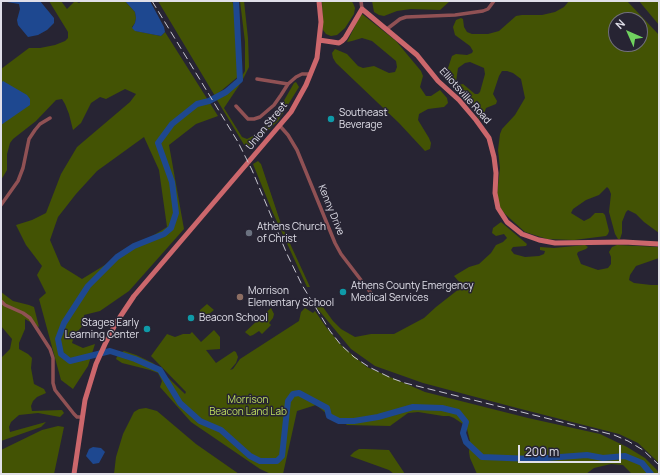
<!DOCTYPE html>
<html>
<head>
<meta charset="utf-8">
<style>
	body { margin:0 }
	#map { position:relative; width:660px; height:475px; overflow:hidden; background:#272433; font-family:Manrope,sans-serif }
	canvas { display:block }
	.frame { position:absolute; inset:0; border:2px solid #e0dfe9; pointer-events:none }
	.north { position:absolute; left:608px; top:12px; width:40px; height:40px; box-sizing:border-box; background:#272433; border:1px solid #716f7c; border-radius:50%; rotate:315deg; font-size:11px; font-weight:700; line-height:16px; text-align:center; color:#e0dfe9 }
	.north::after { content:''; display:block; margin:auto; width:14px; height:18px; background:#70d35f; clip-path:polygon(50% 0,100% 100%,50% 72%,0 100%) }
	.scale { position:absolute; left:518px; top:445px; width:103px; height:18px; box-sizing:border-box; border:2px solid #e0dfe9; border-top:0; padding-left:5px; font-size:12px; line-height:14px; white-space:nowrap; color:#e0dfe9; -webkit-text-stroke:3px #272433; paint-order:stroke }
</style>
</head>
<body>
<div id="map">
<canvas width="660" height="475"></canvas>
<div class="frame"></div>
<div class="north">N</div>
<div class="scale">200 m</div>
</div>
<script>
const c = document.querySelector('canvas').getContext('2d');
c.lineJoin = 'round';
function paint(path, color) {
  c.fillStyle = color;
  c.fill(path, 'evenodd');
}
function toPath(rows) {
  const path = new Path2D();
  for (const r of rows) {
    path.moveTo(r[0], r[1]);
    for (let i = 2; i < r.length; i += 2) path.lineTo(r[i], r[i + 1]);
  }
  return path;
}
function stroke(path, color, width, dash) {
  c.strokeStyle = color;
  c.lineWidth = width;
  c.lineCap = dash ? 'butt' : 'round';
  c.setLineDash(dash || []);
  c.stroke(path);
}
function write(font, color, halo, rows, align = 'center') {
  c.font = font + ' Manrope,sans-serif';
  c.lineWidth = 3;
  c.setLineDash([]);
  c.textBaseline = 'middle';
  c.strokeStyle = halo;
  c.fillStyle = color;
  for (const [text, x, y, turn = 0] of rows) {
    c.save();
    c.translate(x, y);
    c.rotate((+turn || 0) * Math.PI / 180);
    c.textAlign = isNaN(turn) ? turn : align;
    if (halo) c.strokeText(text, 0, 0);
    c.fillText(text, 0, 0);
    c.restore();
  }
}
const green = toPath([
	[49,1,61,1,67,9,75,1,79,3,82,1,125,1,135,12,136,18,135,23,132,27,136,31,161,36,165,32,218,116,196,124,169,145,184,229,129,291,100,311,84,315,83,325,74,336,72,343,83,348,95,344,88,366,73,389,61,380,39,299,46,293,37,275,42,266,26,245,16,225,32,220,46,213,61,174,77,147,130,102,136,94,125,89,106,99,100,97,91,103,81,123,73,130,69,114,65,104,62,99,56,100,36,121,13,139,10,143,7,154,7,170,1,180,1,69,29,48,40,48,55,45,65,41,68,38,68,32],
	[144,137,159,170,167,227,82,279,61,266,50,240,58,217,76,194,97,171],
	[158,1,232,1,235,9,240,75,215,96],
	[240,1,244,1,248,38,249,67,242,81,224,108,242,137,247,139,257,134,269,122,282,104,294,83,296,82,299,87,278,121,255,143,246,148,217,100,228,89,238,82,245,71,245,42],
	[322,1,351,1,353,3,355,8,354,14,345,28,337,35,331,36,326,34,323,30],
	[372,1,450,1,440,10,411,9,397,11,384,16,379,15,374,12],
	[569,1,627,1,659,35,659,233,644,222,636,214,628,210,626,212,622,222,622,233,620,239,618,239,615,234,609,212,611,194,609,189,607,187,599,195,586,200,573,209,571,213,584,221,590,218,595,213,603,213,605,215,609,231,608,234,606,236,574,240,547,239,525,232,505,214,499,206,497,194,500,168,498,150,500,134,502,129,515,115,525,98,521,79,513,73,507,71,502,71,499,76,493,94,497,101,496,104,486,108,482,119,479,119,472,104,457,90,457,87,458,85,463,84,475,94,478,94,480,92,485,74,484,68,470,62,465,63,458,68,456,82,451,83,446,79,446,74,452,56,456,54,467,55,472,53,473,51,470,46,455,35,453,27,456,20,461,18,463,19,464,27,467,32,472,34,488,34,499,31,516,16,522,15,542,15,555,12,564,7],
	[616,20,640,20,640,44,616,44],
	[639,1,659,1,659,25],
	[362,14,396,41,421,71,423,76,420,87,426,96,431,96,440,90,447,98,448,103,444,107,428,109,419,114,418,120,429,138,431,143,430,149,425,151,399,123,336,63,333,58,332,53,335,49,347,54,358,66,363,68,374,66,389,73,395,72,397,67,396,61,372,41,362,38,352,41,347,42,359,18],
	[258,161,261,164,281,224,310,287,307,287,273,213,253,164],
	[501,222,527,244,526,246,513,247,511,250,514,254,525,257,539,256,544,254,545,251,540,250,540,247,554,248,585,245,588,247,586,249,578,252,577,254,581,264,598,270,608,268,611,264,611,257,609,252,612,247,617,245,659,247,659,258,636,266,630,275,629,280,634,283,651,285,659,285,659,463,638,443,619,434,517,408,423,383,375,366,351,349,317,308,320,303,333,321,341,329,355,337,371,334,394,334,424,318,436,307,459,289,461,284,454,276,469,267,479,264,491,253,496,245,503,242,507,238,504,234,496,236,492,233,493,228],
	[1,292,13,301,29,305,34,307,39,327,25,319,25,329,19,343,19,349,28,354,32,358,31,368,34,384,44,389,46,393,37,397,33,401,31,406,32,411,62,410,64,413,60,417,38,413,19,415,11,422,9,427,10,432,46,422,41,427,1,441,1,358,10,349,12,339,1,326],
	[207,304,214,310,204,318,200,314,200,310],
	[271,308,274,314,273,318,269,323,271,325,262,334,259,331,253,335,250,336,246,333,245,332],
	[305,308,313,313,315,311,326,327,341,345,367,367,425,392,528,418,600,434,627,447,645,458,657,470,659,474,632,474,623,465,611,464,594,468,586,474,477,474,470,458,469,452,470,441,467,429,463,424,454,418,449,416,443,416,418,412,408,413,390,426,347,425,343,422,338,423,316,405,297,411,283,474,271,474,260,469,191,422,160,387,162,381,158,373,150,370,122,363,116,359,118,354,124,351,136,355,153,363,185,394,186,392,151,356,167,334,175,337,183,334,190,334,192,332,201,342,214,330,220,337,220,349,206,350,216,363,234,351,236,352,238,357,236,363,230,370,233,369,240,359,299,321,301,312],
	[146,408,157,411,196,444,239,474,114,474,116,457,123,434,134,412,139,409],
	[58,426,64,427,54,474,1,474,1,450,42,430],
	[359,449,365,449,389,450,405,474,394,474,389,470,350,456,354,452]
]);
const water = toPath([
	[1,1,40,1,54,18,54,23,47,30,38,35,28,37,18,25,17,20,20,9,19,4],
	[125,1,150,1,164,27,165,32,161,36,135,31,132,28,135,23,136,18,135,12],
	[3,81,27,95,30,99,30,105,1,125,1,83],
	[93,447,101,448,105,452,99,463,93,464,86,456,89,449]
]);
const river = toPath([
	[236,1,240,80,226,92,209,101,197,104,172,124,158,143,172,182,176,213,171,228,164,234,134,246,117,257,88,286,64,323,58,339,61,354,70,361,110,351,135,359,160,370,180,403,200,421,221,430,250,456,260,461,277,461,282,456,288,401,293,394,299,393,327,408,329,416,339,421,354,421,378,417,413,407,442,408,458,412,466,422,463,433,466,442,482,457,533,459,587,455,603,458,625,456,642,463,651,474]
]);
const street = toPath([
	[361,1,362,9],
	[387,29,400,19,406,17,455,15,483,11,488,9,494,1],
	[257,79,288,84],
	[236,106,248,119,254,119,260,117,274,105,281,95,288,84,296,77,302,74,311,74],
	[280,126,288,135,297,150,335,243,341,254,374,297],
	[1,205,18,181,23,168,29,139,35,130,40,124,50,118],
	[1,301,5,305,23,313,30,318,50,349,53,358,53,383,55,390,74,414,77,417,82,417]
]);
const secondary = toPath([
	[319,40,339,43,342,41,345,38,362,9,417,55,438,81,459,100,476,120,489,138,494,157,496,173,495,193,498,208,507,222,522,234,539,240,555,243,624,242,659,244],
	[74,474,85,400,96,364,106,342,116,323,134,296,291,112,306,85,317,58,321,22,319,1]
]);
const rail = toPath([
	[152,1,238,142,252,170,287,254,302,285,330,331,341,345,354,357,369,367,391,378,405,383,614,435,628,441,643,450,659,465]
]);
const markers = [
	[331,119,4,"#0f9aa8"],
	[249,233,4,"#6b7280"],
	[343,292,4,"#0f9aa8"],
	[240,297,4,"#8d6e63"],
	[191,318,4,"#0f9aa8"],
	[147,329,4,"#0f9aa8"]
];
const streetNames = [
	["Elliotsville Road",465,96,48],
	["Union Street",267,126,-51],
	["Kenny Drive",331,210,68]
];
const poiNames = [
	["Southeast",339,113],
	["Beverage",339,125],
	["Athens Church",257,227],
	["of Christ",257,239],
	["Athens County Emergency",351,286],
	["Medical Services",351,298],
	["Morrison",248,291],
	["Elementary School",248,303],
	["Beacon School",199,318],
	["Stages Early",139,323,"right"],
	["Learning Center",139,335,"right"]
];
const parkNames = [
	["Morrison",248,400],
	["Beacon Land Lab",248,412]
];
paint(green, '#435304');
paint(water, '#1e4890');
stroke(river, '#1e4890', 6);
stroke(street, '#905154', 3.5);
stroke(secondary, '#cc676c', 5);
stroke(rail, '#c8c7d1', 1, [8, 4]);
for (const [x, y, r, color] of markers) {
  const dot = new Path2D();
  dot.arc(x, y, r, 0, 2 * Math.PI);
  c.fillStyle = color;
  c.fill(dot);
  stroke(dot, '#272433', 1.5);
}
write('10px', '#e0dfe9', '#272433', streetNames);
write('10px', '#e0dfe9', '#272433', poiNames, 'left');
write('10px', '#bfdf5f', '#272433', parkNames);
</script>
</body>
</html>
